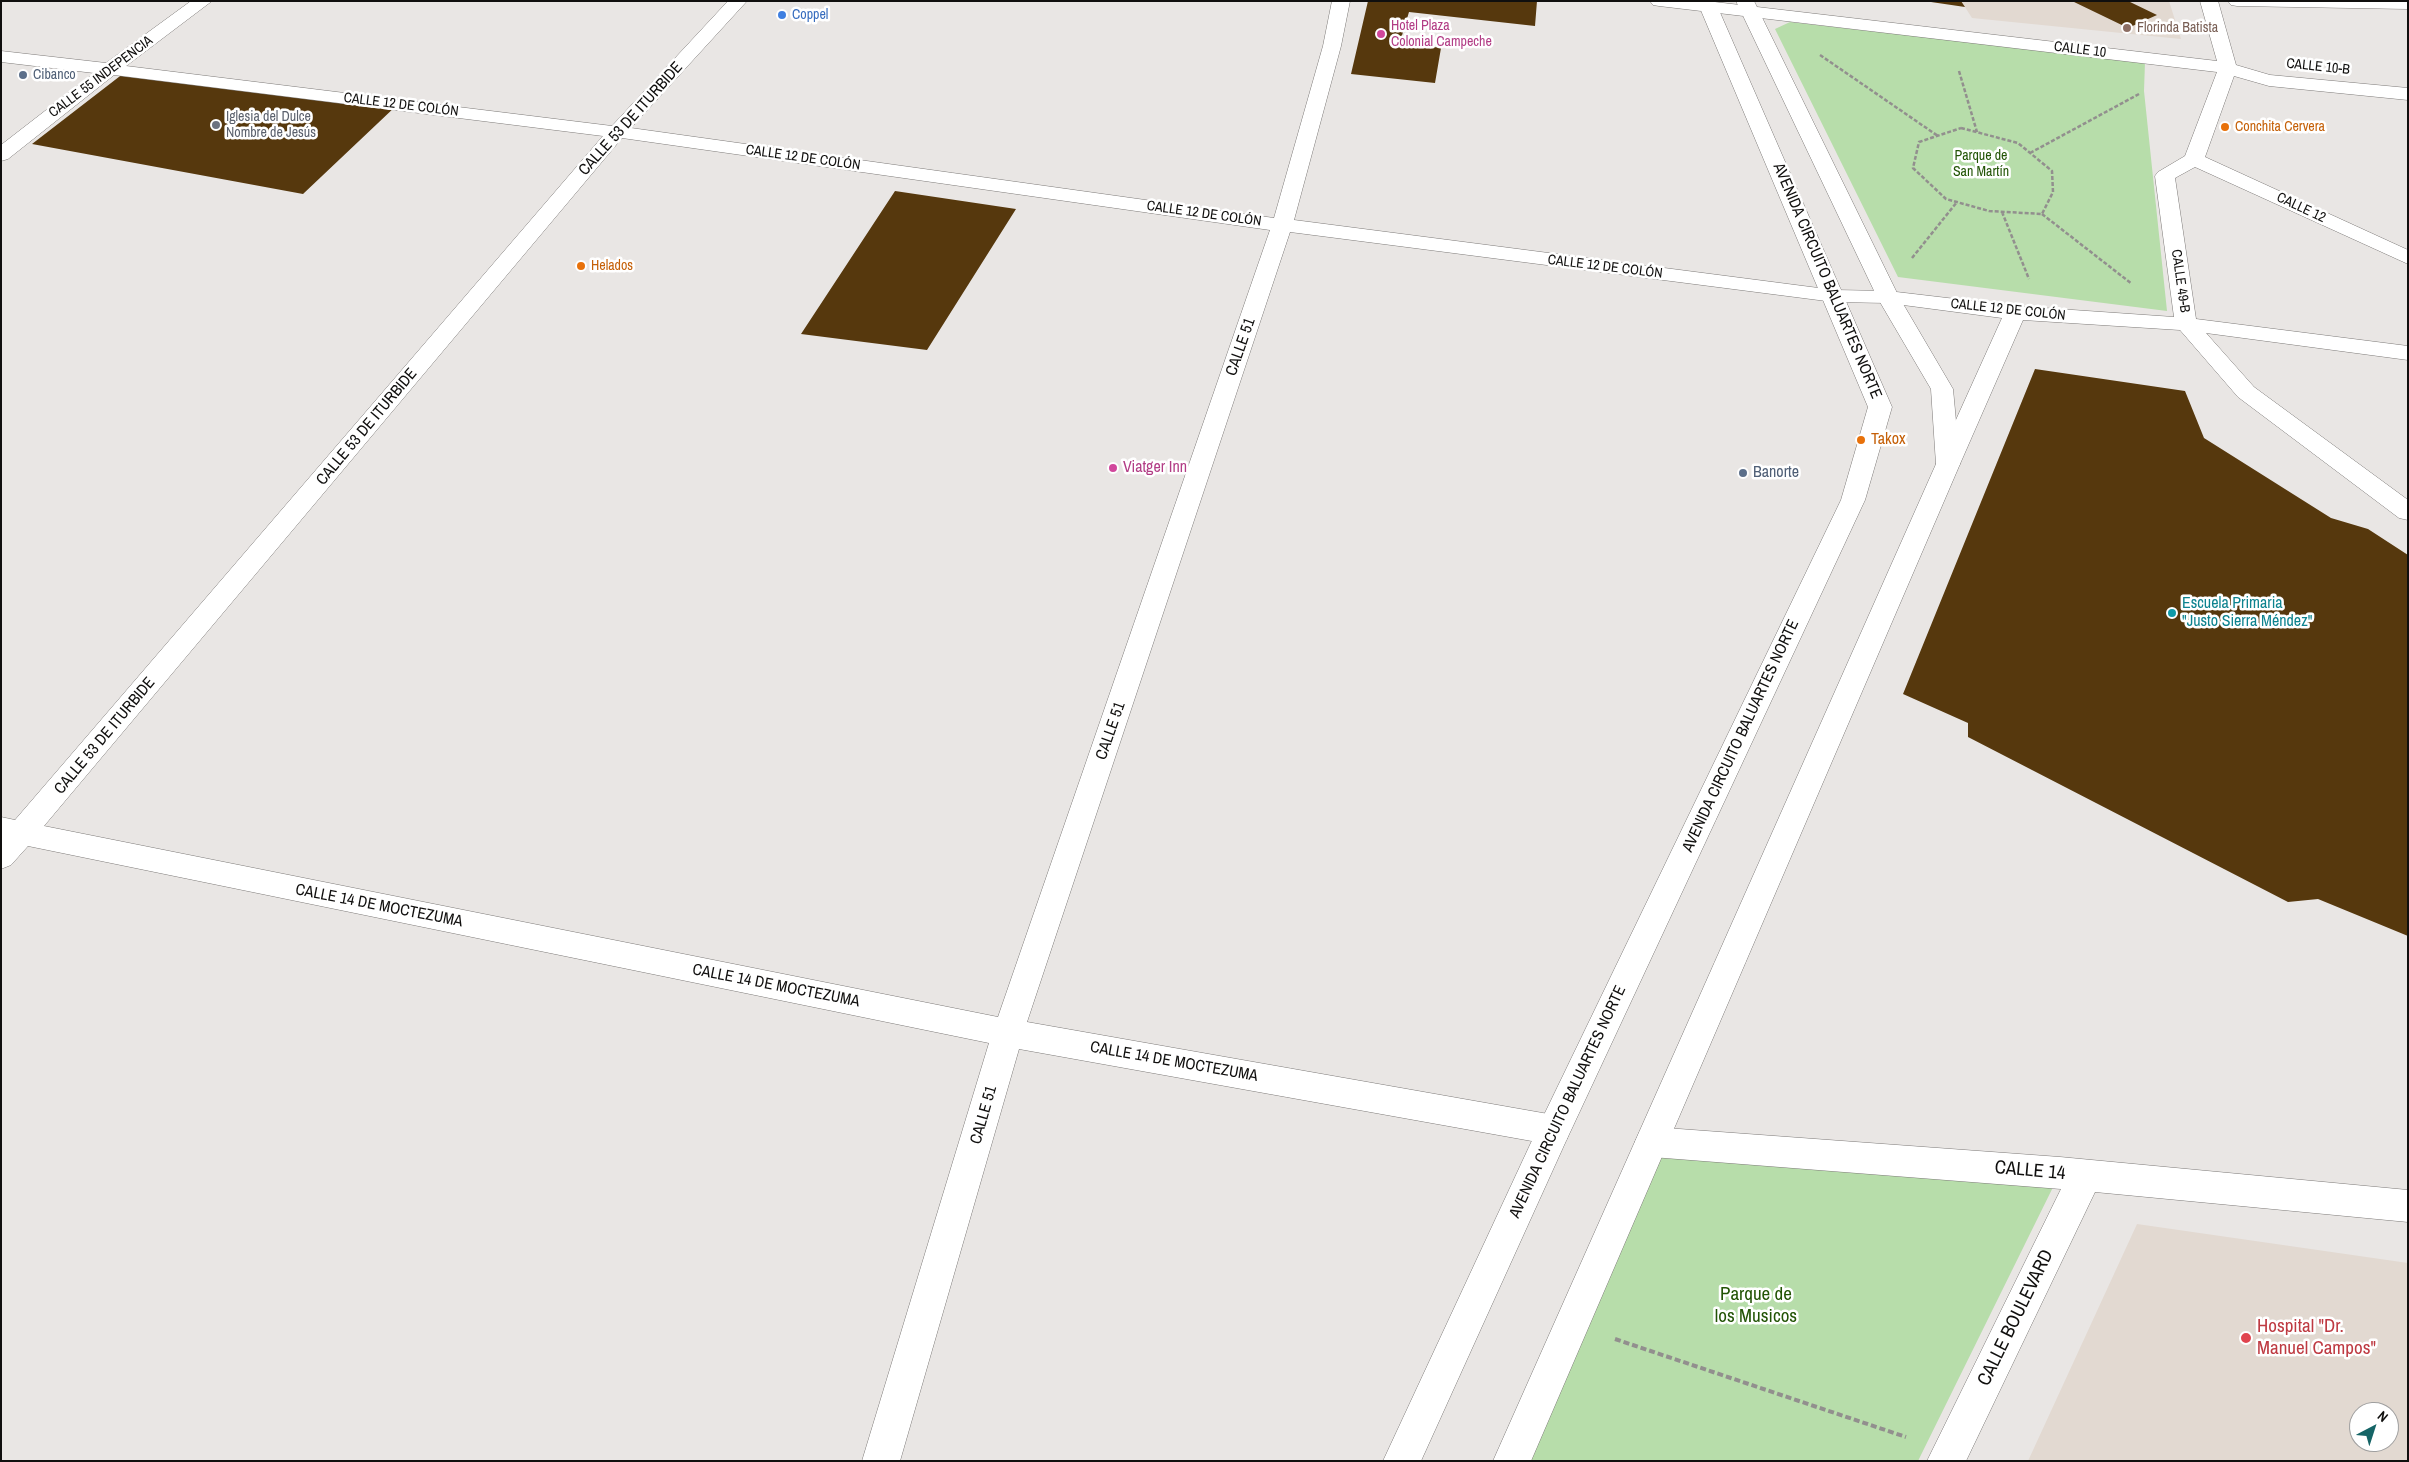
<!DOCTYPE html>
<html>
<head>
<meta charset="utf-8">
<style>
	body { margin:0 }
	#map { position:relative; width:2409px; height:1462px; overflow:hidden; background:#e9e6e4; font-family:"Archivo Narrow",sans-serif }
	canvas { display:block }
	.frame { position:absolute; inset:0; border:2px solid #100f0e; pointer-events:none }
	.north { position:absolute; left:2349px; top:1402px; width:50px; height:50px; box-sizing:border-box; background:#fff; border:1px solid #9f9f9f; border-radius:50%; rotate:40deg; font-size:14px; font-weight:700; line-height:20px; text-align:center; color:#100f0e }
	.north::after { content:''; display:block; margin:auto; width:18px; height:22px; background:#156466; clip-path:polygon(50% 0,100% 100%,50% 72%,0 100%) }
</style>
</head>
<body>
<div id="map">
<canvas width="2409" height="1462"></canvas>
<div class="frame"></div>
<div class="north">N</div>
</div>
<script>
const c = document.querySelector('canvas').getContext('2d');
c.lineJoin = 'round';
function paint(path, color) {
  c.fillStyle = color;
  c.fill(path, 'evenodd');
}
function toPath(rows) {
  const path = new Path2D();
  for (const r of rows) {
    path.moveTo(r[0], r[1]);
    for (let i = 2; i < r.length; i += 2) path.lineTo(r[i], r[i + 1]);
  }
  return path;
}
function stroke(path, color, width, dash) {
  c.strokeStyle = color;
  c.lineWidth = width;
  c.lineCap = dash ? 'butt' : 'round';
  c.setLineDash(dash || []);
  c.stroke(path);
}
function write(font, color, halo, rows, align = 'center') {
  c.font = font + ' "Archivo Narrow",sans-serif';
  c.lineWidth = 5;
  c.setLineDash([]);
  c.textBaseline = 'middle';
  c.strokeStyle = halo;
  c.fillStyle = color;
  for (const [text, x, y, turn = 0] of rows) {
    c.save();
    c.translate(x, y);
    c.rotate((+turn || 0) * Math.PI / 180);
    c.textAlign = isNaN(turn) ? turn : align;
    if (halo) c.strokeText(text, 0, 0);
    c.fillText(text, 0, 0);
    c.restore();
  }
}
const built = toPath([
	[1961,1,2169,1,2181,39,1972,18],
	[2137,1224,2408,1263,2408,1461,2028,1461],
	[2359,1412,2389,1412,2389,1442,2359,1442]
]);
const green = toPath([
	[1790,22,2145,62,2144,91,2167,311,1898,277,1775,29],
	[1652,1142,2060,1173,1918,1461,1512,1461]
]);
const building = toPath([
	[1368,1,1537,1,1535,26,1409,12,1400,42,1441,48,1435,83,1351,74],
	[1931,1,1961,1,1965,7,1931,2],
	[2072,1,2128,1,2157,15,2128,28],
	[124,73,396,106,303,194,32,144],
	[895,191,1016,209,927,350,801,334],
	[2035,369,2185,391,2204,438,2331,518,2368,529,2408,555,2408,936,2318,899,2288,902,1968,737,1968,723,1903,694]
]);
const pathFar1 = toPath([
	[1820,55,1938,136],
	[1959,71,1977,132],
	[1961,128,2018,143,2052,171,2053,192,2042,214,1989,211,1946,199,1913,168,1919,142,1961,128],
	[2030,153,2139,94],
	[2002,212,2029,279],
	[2042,214,2132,284],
	[1912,258,1957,202]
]);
const path = toPath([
	[1615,1339,1906,1437]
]);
const minor = toPath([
	[191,1,212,1,126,66,612,126,728,1,747,1,631,128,1274,218,1323,46,1332,1,1350,1,1341,46,1294,220,1834,290,1888,291,2015,306,2174,317,2155,176,2158,172,2185,156,2217,72,1659,6,1653,5,1650,1,1706,1,2217,61,2200,1,2218,1,2236,65,2270,75,2408,88,2408,100,2269,86,2234,76,2205,157,2408,250,2408,264,2195,167,2175,178,2196,319,2408,346,2408,360,2206,333,2254,387,2408,500,2408,520,2399,518,2238,397,2180,330,2023,320,1960,464,1956,470,1948,472,1940,470,1936,464,2002,318,1888,303,1834,302,1290,232,1027,1022,1554,1115,1566,1119,1570,1130,1566,1141,1554,1145,1019,1049,900,1461,862,1461,989,1043,28,846,11,865,1,869,1,817,15,820,603,136,114,75,8,159,1,161,1,145,94,73,1,62,1,51,106,63,191,1],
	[622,138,1270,230,998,1017,44,826,622,138],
	[2228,1,2408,1,2408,9,2237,6,2231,5,2228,1],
	[1652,1127,2060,1157,2408,1190,2408,1222,2095,1192,1966,1461,1927,1461,2061,1189,1652,1157,1640,1153,1635,1142,1640,1131,1652,1127]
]);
const major = toPath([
	[1697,1,1715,1,1892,407,1865,500,1566,1141,1421,1461,1383,1461,1542,1119,1841,500,1868,407,1697,1],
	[1736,1,1754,1,1899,297,1953,389,1960,464,1531,1461,1493,1461,1936,464,1931,389,1877,297,1736,1]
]);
const markers = [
	[782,15,5,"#3f7fe0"],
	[2127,28,5,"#8d6e63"],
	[1381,34,5,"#d1479c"],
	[23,75,5,"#5c6f8a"],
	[216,125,5,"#6b7280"],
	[2225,127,5,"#e8710a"],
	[581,266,5,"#e8710a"],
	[1861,440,5,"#e8710a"],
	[1113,468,5,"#d1479c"],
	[1743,473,5,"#5c6f8a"],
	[2172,613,5,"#0f9aa8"],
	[2246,1338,6,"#e0444e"]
];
const farShopnames = [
	["Coppel",792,15]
];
const farHotelnames = [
	["Hotel Plaza",1391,26],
	["Colonial Campeche",1391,42]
];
const farEducationnames = [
	["Florinda Batista",2137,28]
];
const farStreetnames = [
	["CALLE 10",2080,50,7],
	["CALLE 10-B",2318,67,6],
	["CALLE 55 INDEPENCIA",101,77,-37],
	["CALLE 12 DE COLÓN",401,105,7],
	["CALLE 12 DE COLÓN",803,158,8],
	["CALLE 12",2301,208,25],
	["CALLE 12 DE COLÓN",1204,214,8],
	["CALLE 12 DE COLÓN",1605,267,7],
	["CALLE 49-B",2180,281,82],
	["CALLE 12 DE COLÓN",2008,310,6]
];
const farServicenames = [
	["Cibanco",33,75]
];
const farWorshipnames = [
	["Iglesia del Dulce",226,117],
	["Nombre de Jesús",226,133]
];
const farFoodnames = [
	["Conchita Cervera",2235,127],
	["Helados",591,266]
];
const farParknames = [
	["Parque de",1981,156],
	["San Martín",1981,172]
];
const streetNames = [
	["CALLE 53 DE ITURBIDE",631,119,-48],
	["AVENIDA CIRCUITO BALUARTES NORTE",1827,281,67],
	["CALLE 51",1241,347,-71],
	["CALLE 53 DE ITURBIDE",367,427,-50],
	["CALLE 51",1111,731,-71],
	["CALLE 53 DE ITURBIDE",105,736,-50],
	["AVENIDA CIRCUITO BALUARTES NORTE",1741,736,-65],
	["CALLE 14 DE MOCTEZUMA",379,906,11],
	["CALLE 14 DE MOCTEZUMA",776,986,11],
	["CALLE 14 DE MOCTEZUMA",1174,1062,10],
	["AVENIDA CIRCUITO BALUARTES NORTE",1568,1102,-65],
	["CALLE 51",984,1115,-74]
];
const foodNames = [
	["Takox",1871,440]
];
const hotelNames = [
	["Viatger Inn",1123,468]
];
const serviceNames = [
	["Banorte",1753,473]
];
const cultureNames = [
	["Escuela Primaria",2182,604],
	["\"Justo Sierra Méndez\"",2182,622]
];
const nearStreetnames = [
	["CALLE 14",2030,1171,5],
	["CALLE BOULEVARD",2016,1318,-64]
];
const nearParknames = [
	["Parque de",1756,1295],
	["los Musicos",1756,1317]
];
const nearHealthnames = [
	["Hospital \"Dr.",2257,1327],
	["Manuel Campos\"",2257,1349]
];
paint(built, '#e2d9d1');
paint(green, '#b7ddaa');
paint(building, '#56380d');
stroke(minor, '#7d7a78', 1);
stroke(major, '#7d7a78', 1);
stroke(pathFar1, '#928f8e', 2.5, [4, 2]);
stroke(path, '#928f8e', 4, [6, 3]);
paint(minor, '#fff');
paint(major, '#fff');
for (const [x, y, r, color] of markers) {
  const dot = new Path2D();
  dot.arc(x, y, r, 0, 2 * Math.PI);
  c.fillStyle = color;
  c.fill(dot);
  stroke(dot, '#fff', 2);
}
write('14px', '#366cbe', '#fff', farShopnames, 'left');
write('14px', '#b23c85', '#fff', farHotelnames, 'left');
write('14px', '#785e54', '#fff', farEducationnames, 'left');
write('14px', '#100f0e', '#fff', farStreetnames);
write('14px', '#4e5e75', '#fff', farServicenames, 'left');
write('14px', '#5b616d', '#fff', farWorshipnames, 'left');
write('14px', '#c56008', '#fff', farFoodnames, 'left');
write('14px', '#225405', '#fff', farParknames);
write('16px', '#100f0e', '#fff', streetNames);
write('16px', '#c56008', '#fff', foodNames, 'left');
write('16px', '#b23c85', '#fff', hotelNames, 'left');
write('16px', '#4e5e75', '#fff', serviceNames, 'left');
write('16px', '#0d838f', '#fff', cultureNames, 'left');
write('19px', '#100f0e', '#fff', nearStreetnames);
write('19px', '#225405', '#fff', nearParknames);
write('19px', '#be3a42', '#fff', nearHealthnames, 'left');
</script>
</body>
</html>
